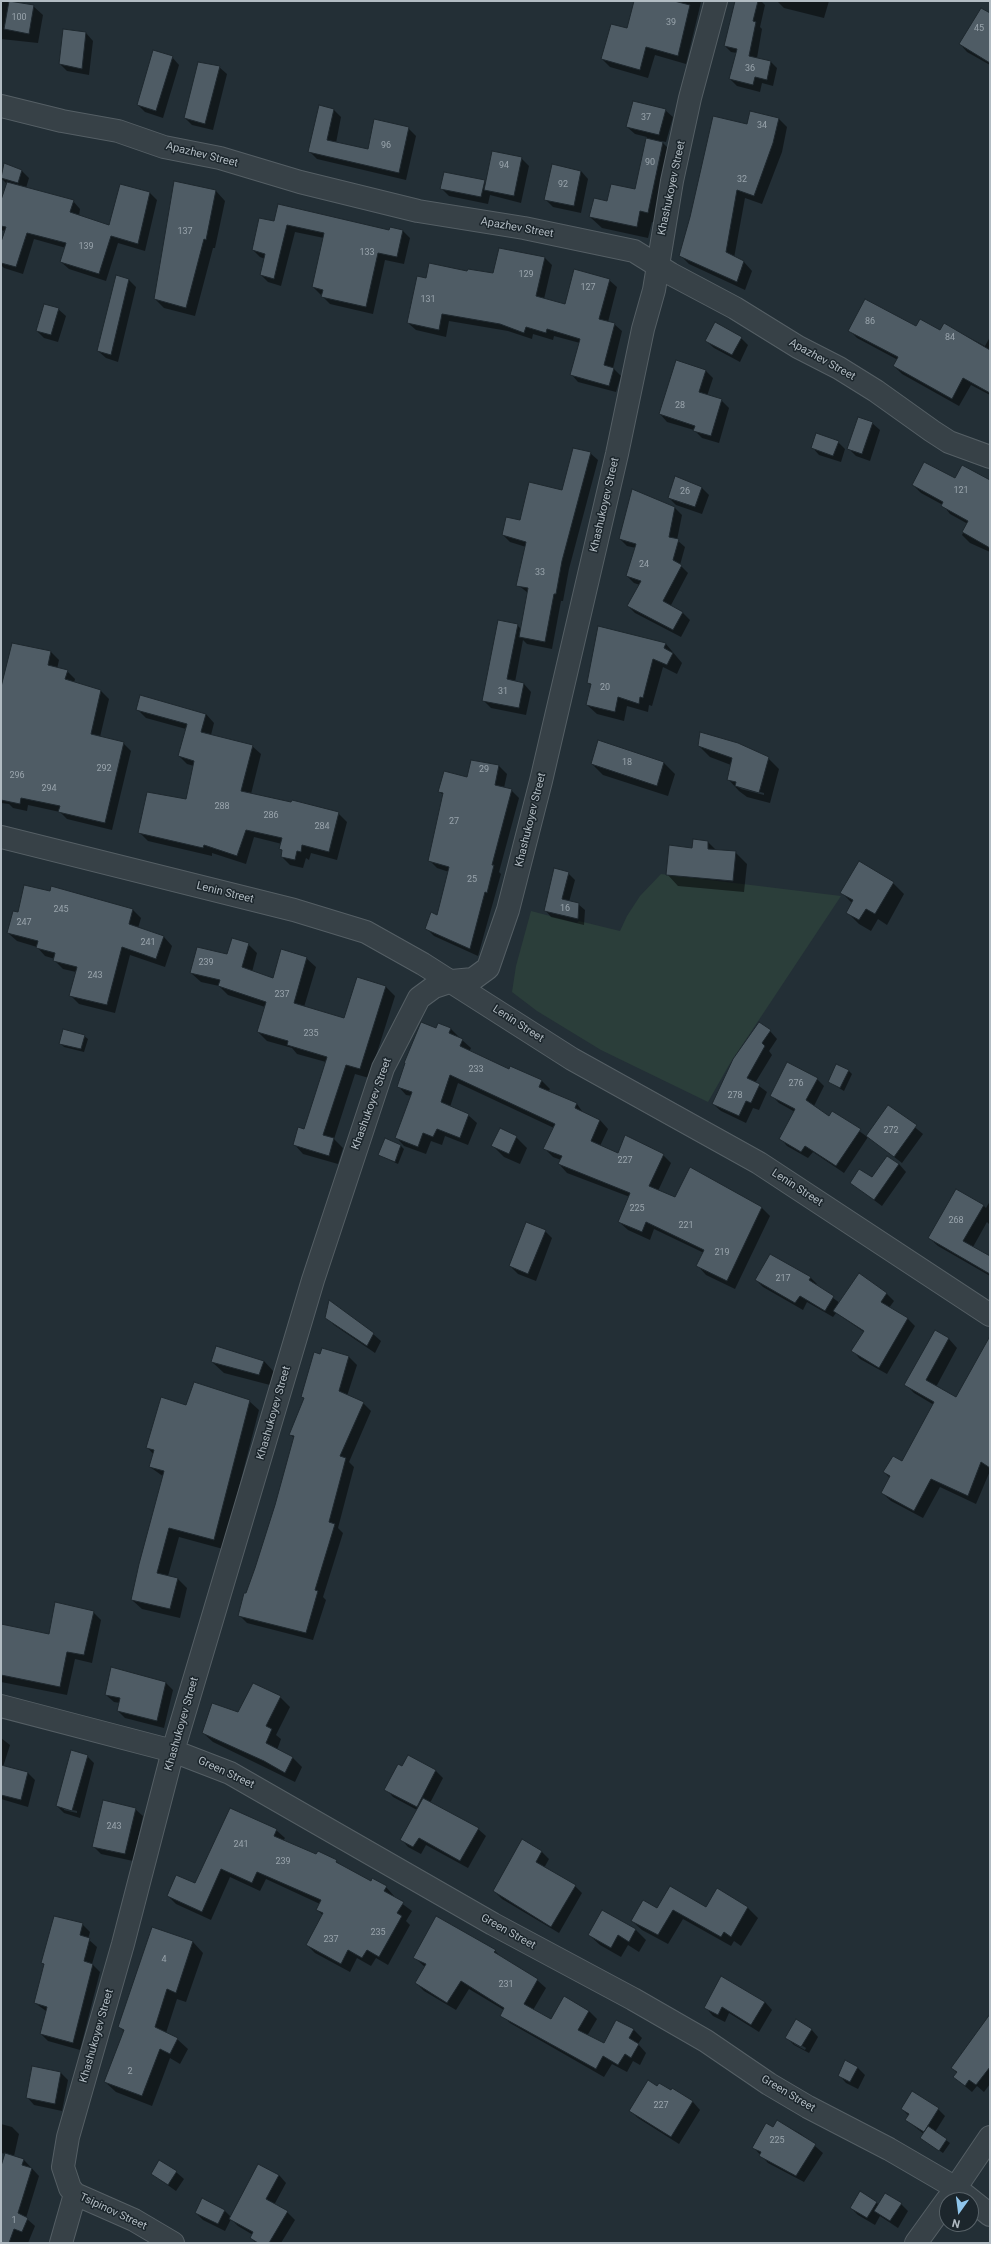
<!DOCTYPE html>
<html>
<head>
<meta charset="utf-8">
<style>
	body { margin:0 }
	#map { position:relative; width:991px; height:2244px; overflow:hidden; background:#232f36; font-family:Roboto,sans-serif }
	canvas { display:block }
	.frame { position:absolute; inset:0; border:2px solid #b2bcc3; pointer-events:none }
	.north { position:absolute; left:939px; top:2192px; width:40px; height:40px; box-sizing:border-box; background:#1c262c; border:1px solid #586268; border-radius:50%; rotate:194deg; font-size:11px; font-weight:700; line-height:16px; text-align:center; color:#b2bcc3 }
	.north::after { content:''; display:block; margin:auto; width:14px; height:18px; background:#8fc5eb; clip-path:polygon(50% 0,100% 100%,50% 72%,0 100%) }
</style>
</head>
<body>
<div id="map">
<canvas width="991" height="2244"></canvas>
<div class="frame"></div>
<div class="north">N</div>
</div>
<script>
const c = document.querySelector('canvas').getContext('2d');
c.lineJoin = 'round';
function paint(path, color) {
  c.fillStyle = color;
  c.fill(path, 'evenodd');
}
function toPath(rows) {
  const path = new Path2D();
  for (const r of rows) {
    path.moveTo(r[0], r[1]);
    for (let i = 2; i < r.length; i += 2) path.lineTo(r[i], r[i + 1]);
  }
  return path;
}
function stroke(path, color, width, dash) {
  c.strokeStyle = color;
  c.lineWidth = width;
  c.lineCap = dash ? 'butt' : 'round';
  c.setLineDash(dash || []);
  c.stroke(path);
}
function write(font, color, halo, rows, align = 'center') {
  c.font = font + ' Roboto,sans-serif';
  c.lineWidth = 3;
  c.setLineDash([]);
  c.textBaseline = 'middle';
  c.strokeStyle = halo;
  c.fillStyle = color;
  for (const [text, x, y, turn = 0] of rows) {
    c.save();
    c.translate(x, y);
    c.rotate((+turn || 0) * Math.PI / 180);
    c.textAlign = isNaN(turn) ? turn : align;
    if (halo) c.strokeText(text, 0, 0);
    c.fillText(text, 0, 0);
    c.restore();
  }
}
const green = toPath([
	[661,874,841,896,729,1065,708,1102,601,1050,537,1011,512,992,516,966,531,911,577,923,579,921,620,931,627,916,640,896]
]);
const shadow = toPath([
	[1,1,33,6,43,15,38,43,1,39],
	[634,1,707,1,706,3,701,2,686,64,655,55,648,78,610,67,602,59,627,30],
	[736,1,761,1,765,5,760,27,762,29,757,58,770,61,777,68,773,86,762,83,760,92,737,86,730,79,737,53,731,52,725,46],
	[777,1,829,1,824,18,784,8],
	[990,15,990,65,967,52,960,44],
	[64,30,86,33,93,41,89,75,67,71,60,64],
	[172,57,179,65,163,118,145,112,138,105],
	[219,67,227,74,213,130,192,125,185,118],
	[334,110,341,117,336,143,368,150,408,128,416,136,406,180,317,159,310,152],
	[665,110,673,117,666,142,661,141,674,154,659,224,652,222,648,238,602,228,590,217,608,202,636,190,647,137,635,134,627,127],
	[779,119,787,127,782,152,762,204,745,198,734,258,744,262,752,271,745,290,689,264,680,255,747,126],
	[521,158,529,166,521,203,490,195,488,204,449,196,441,188,484,181,486,183],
	[4,165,22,171,29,178,26,188,73,201,80,209,79,216,109,226,150,193,157,200,145,251,118,243,106,281,69,269,61,262,66,248,34,239,23,274,4,268,1,265,1,246,5,231,1,230,1,203,7,184,1,178],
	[553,165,581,171,588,179,581,213,553,207,545,199],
	[216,191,225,201,215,248,213,248,195,316,164,308,155,299],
	[274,222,403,231,410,238,404,264,385,260,373,314,330,304,313,287,324,238,295,232,281,286,268,282,261,275,265,259,260,257,253,250],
	[545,258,552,265,544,299,566,305,609,280,617,287,608,322,614,324,622,331,613,368,621,376,616,392,578,382,571,374,580,343,554,336,553,340,533,334,532,339,508,331,449,321,446,337,416,330,408,323,426,279,468,272,494,274],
	[129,280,136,287,118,362,106,358,98,351],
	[58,309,66,316,58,342,44,338,37,331],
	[944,324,985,346,990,337,990,395,971,385,959,406,902,374,894,366,898,360,857,338,849,330,916,327,940,331],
	[741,338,748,345,740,362,714,348,706,341],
	[677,361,706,371,713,378,707,396,721,400,729,408,719,443,702,438,694,430,667,422,660,414],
	[872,423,880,430,870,461,856,456,849,449],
	[838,442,845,449,841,462,819,455,812,447],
	[590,453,598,460,569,569,563,601,561,601,552,649,527,644,523,640,515,682,524,684,531,692,526,715,491,708,483,700,517,625,521,629,528,593,518,585,526,547,510,542,503,535,562,491],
	[956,480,990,481,990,552,970,543,962,535,968,524,950,514,943,505,921,493,913,485],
	[701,487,709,495,702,514,676,505,669,498],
	[675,508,682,515,677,540,685,547,680,565,688,573,670,607,683,613,690,620,681,637,635,613,628,606,640,585,634,583,627,576,636,548,627,546,620,539],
	[598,627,666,644,682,663,677,674,663,667,652,706,649,705,648,712,627,706,624,721,597,714,587,705,592,686,588,683],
	[13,644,51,652,59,660,57,669,67,671,75,679,74,683,101,691,109,699,100,737,123,743,131,751,112,830,67,819,60,812,28,805,27,811,13,808,9,804,1,803,1,692],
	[137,709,206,714,214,723,211,735,252,746,261,754,251,794,338,813,347,822,337,860,311,853,309,860,306,858,303,868,290,865,282,857,282,844,254,837,246,864,212,853,212,856,148,841,139,832,186,800,194,766,187,764,179,756,186,729,146,718],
	[599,741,664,763,675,774,668,796,603,775,592,764],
	[699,746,768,758,779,769,770,803,747,797,739,791,728,779,731,765,710,757],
	[738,786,764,793,764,795,741,789],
	[472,761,499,766,507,774,504,788,511,790,519,798,499,872,501,874,478,956,434,936,426,928,438,916,449,872,437,868,429,860,443,795,439,791,468,778],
	[708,842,717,851,735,852,747,864,744,892,678,886,667,874,693,849],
	[568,873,575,880,569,902,578,904,585,910,584,925,551,917,545,910],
	[893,883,904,894,887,925,878,919,871,931,859,924,847,912,853,904,842,893],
	[133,910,141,918,138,928,164,937,172,946,165,967,130,955,115,1013,79,1004,71,996,76,972,63,969,55,961,55,959,45,956,37,947,17,941,8,933,19,913],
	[248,944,257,953,252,972,274,979,306,958,316,967,304,1007,345,1020,358,978,386,987,395,996,369,1078,355,1074,334,1139,343,1148,338,1164,303,1154,294,1144,305,1130,326,1062,297,1054,292,1048,267,1041,258,1032,265,1007,228,995,219,986,201,982,191,973],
	[439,1024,451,1029,462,1040,471,1048,469,1052,509,1071,542,1081,550,1089,548,1092,577,1104,584,1114,600,1120,608,1129,600,1146,618,1154,663,1155,671,1163,658,1191,675,1198,690,1168,762,1208,770,1216,735,1289,706,1275,698,1266,704,1253,654,1229,650,1240,628,1230,619,1222,630,1197,567,1173,559,1164,561,1160,553,1157,545,1149,554,1128,458,1083,450,1107,468,1115,477,1123,468,1145,445,1136,442,1145,431,1141,426,1154,404,1146,396,1137,412,1096,406,1095,398,1086],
	[770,1031,777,1039,769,1051,772,1055,755,1083,767,1092,759,1110,753,1108,746,1123,721,1111,713,1104],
	[84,1036,88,1039,84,1052,64,1047,60,1043],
	[849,1071,852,1074,844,1091,829,1082],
	[817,1079,824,1086,814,1106,829,1117,833,1112,866,1136,889,1106,923,1134,902,1163,868,1137,844,1173,813,1152,808,1158,787,1146,780,1138,795,1112,779,1103,772,1096],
	[516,1137,527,1148,520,1164,504,1157,493,1146],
	[401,1146,404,1149,398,1164,379,1155],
	[899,1164,906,1172,882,1206,851,1183,872,1178],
	[990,1201,990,1225,987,1222,973,1247,990,1257,990,1276,938,1246,929,1238,983,1205,986,1208],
	[545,1231,552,1238,536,1281,518,1274,510,1266],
	[810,1277,817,1284,816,1286,840,1303,886,1293,894,1301,889,1308,908,1319,915,1326,887,1374,860,1359,853,1351,864,1332,836,1313,833,1317,807,1302,803,1310,763,1287,756,1280],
	[326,1317,373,1334,381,1341,375,1353,334,1325],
	[935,1331,949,1339,957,1348,936,1387,956,1398,990,1359,990,1471,976,1504,940,1487,923,1518,891,1501,882,1493,890,1478,884,1472,902,1462,934,1405,914,1393,906,1385],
	[321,1355,349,1357,357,1365,347,1396,363,1403,371,1411,349,1462,354,1467,338,1528,343,1533,323,1597,326,1600,313,1640,247,1623,239,1615,256,1569,295,1439,291,1435,305,1399,302,1397],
	[264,1361,275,1373,270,1385,224,1373,212,1362],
	[249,1401,259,1410,223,1549,179,1537,168,1576,178,1579,187,1588,180,1618,142,1609,132,1600,164,1477,150,1467,154,1455,147,1447,187,1406],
	[93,1612,101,1620,92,1663,75,1659,67,1695,1,1682,1,1625,50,1635],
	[166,1683,173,1690,164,1728,125,1718,118,1711,120,1703,114,1702,106,1695],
	[280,1697,290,1707,276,1735,281,1739,277,1750,293,1758,302,1767,295,1782,213,1742,203,1733,239,1713],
	[1,1738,10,1745,3,1767,28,1773,35,1780,28,1807,1,1799],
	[87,1756,94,1763,80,1818,64,1813,57,1806],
	[64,1808,77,1811,77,1813,64,1810],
	[409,1757,436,1771,443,1778,430,1803,478,1829,486,1836,468,1868,426,1845,421,1854,408,1847,401,1839,417,1810,393,1797,386,1789],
	[135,1809,143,1816,133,1861,101,1854,93,1846],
	[276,1830,285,1838,283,1841,317,1856,336,1861,343,1867,371,1882,386,1887,394,1896,393,1897,412,1911,406,1921,410,1925,388,1965,376,1958,371,1966,357,1958,350,1972,315,1953,307,1945,323,1915,317,1910,320,1904,266,1879,260,1891,230,1877,211,1920,176,1904,168,1896,196,1885],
	[522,1841,542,1852,549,1859,544,1868,575,1886,582,1893,559,1933,502,1899,494,1891],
	[717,1890,748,1908,758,1918,741,1946,734,1941,731,1946,683,1919,668,1944,642,1930,632,1921,657,1909,706,1909],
	[602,1911,636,1930,646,1940,639,1952,628,1945,621,1957,600,1945,589,1935],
	[82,1924,90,1932,88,1939,97,1947,92,1964,100,1972,80,2050,48,2041,41,2034,46,2011,35,2003,45,1966,42,1963],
	[193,1942,203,1953,186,2002,177,1999,166,2033,177,2039,188,2049,180,2064,170,2058,152,2106,116,2092,105,2082,124,2032,120,2027],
	[495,1951,503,1959,537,1980,546,1988,533,2010,551,2020,589,2011,597,2019,587,2036,604,2044,616,2021,634,2030,642,2038,638,2044,646,2053,640,2065,633,2061,627,2072,612,2064,604,2077,510,2023,502,2015,504,2010,469,1989,456,2010,424,1991,416,1983,425,1967,414,1957],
	[765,2002,772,2010,759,2032,729,2013,725,2022,713,2016,706,2008],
	[990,2014,990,2084,984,2092,977,2086,972,2092,954,2077,957,2073,952,2068],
	[811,2029,818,2037,809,2053,794,2045,787,2038],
	[794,2041,806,2048,805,2050,794,2044],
	[846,2062,858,2068,865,2075,858,2089,846,2083,839,2075],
	[61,2073,68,2080,62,2111,34,2105,27,2097],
	[657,2087,671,2092,672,2090,693,2102,700,2110,679,2144,638,2118,630,2111],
	[902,2109,938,2109,945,2116,935,2132,950,2143,943,2153,921,2138,924,2134,906,2120,909,2116],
	[777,2121,801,2134,823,2153,804,2182,768,2163,754,2148,773,2128],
	[1,2124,12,2127,19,2134,14,2156,24,2160,39,2176,26,2218,35,2226,28,2243,1,2243,1,2169,6,2154,1,2153],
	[176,2172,184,2179,176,2191,152,2174],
	[279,2175,286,2183,274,2205,287,2212,295,2220,281,2243,256,2243,251,2238,253,2235,238,2226,231,2219,225,2231,203,2220,196,2213,224,2210,231,2217],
	[876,2202,879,2205,901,2204,908,2211,898,2228,880,2216,875,2225,858,2215,851,2208]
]);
const building = toPath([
	[9,1,34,5,29,34,4,29,9,1],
	[634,1,674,1,690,5,678,56,646,47,640,70,601,59,611,24,627,28,634,1],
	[735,1,758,1,753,21,756,22,749,56,771,61,767,80,755,77,753,85,729,79,737,49,724,46,735,1],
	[981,8,990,13,990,63,959,44,981,8],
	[63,29,86,32,82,69,59,64,63,29],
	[153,50,173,56,156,111,137,105,153,50],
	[198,62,220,66,205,124,184,118,198,62],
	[633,101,666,109,659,135,626,127,633,101],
	[319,105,334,109,327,140,368,149,374,119,409,127,399,173,308,152,319,105],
	[750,111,779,118,773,143,754,196,737,190,726,252,744,261,737,282,679,256,690,217,713,116,747,124,750,111],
	[646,138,663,142,648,213,640,211,637,227,589,217,594,198,607,201,611,184,635,189,646,138],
	[492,151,522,157,514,196,484,190,492,151],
	[4,163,22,170,18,183,1,178,4,163],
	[552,164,581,171,574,206,544,200,552,164],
	[444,172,485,180,481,197,440,189,444,172],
	[174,181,216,190,206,240,204,239,186,308,154,299,174,181],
	[7,182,74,200,70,212,109,225,120,184,150,192,138,244,111,236,99,274,60,262,66,243,27,233,16,267,1,263,1,242,6,227,1,226,1,200,7,182],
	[278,204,389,230,390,227,403,230,397,257,378,253,366,307,321,297,323,290,312,287,324,233,287,225,274,279,260,275,265,254,252,250,259,218,274,221,278,204],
	[499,248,545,257,536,296,565,304,574,269,610,279,599,319,615,323,604,365,614,368,609,386,570,375,580,339,547,329,546,333,526,327,524,333,500,324,442,314,439,330,407,323,417,276,426,278,429,263,467,271,468,269,493,273,499,248],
	[116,275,129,279,111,355,97,351,116,275],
	[865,299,916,326,920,319,940,330,944,323,990,350,990,393,963,378,952,399,893,366,898,357,848,331,865,299],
	[44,304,59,308,51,335,36,331,44,304],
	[715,322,742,337,732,355,705,341,715,322],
	[676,360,706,370,699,392,722,399,711,436,693,431,695,426,659,414,676,360],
	[858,417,873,422,862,454,847,449,858,417],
	[816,433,839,441,833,456,811,448,816,433],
	[573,448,591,452,562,561,556,594,554,594,545,642,519,637,528,588,516,586,526,542,502,535,506,517,520,520,529,482,562,490,573,448],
	[924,462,955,478,962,465,990,480,990,548,962,532,968,521,941,506,943,502,912,485,924,462],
	[675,476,702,487,695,507,668,498,675,476],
	[632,489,675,507,669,537,679,539,673,560,682,565,663,601,683,612,673,630,627,606,641,581,626,576,636,544,619,539,632,489],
	[498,620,518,624,507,679,524,683,519,708,482,701,498,620],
	[598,626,666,643,664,648,673,653,667,665,653,659,643,698,640,697,639,704,618,697,615,712,586,705,591,684,587,683,598,626],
	[12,643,51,651,48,665,68,670,65,679,101,690,91,734,124,742,105,823,58,812,60,806,21,798,20,804,1,800,1,687,12,643],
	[140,695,206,714,201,732,253,745,241,791,291,802,292,800,339,812,329,852,302,845,301,852,297,851,295,860,281,857,282,850,279,849,282,838,246,830,237,856,204,845,203,848,138,833,147,792,186,799,194,761,178,756,187,724,136,710,140,695],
	[700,732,738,743,769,757,759,793,735,786,736,782,727,780,732,758,698,746,700,732],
	[598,740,664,762,657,786,591,764,598,740],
	[471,760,499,765,495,785,512,789,492,865,494,865,487,893,485,892,470,949,425,929,431,912,437,915,449,867,428,861,443,793,438,792,444,771,467,777,471,760],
	[693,839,708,841,708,849,736,851,733,881,666,875,669,845,692,848,693,839],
	[859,861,894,882,875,914,866,909,859,920,846,913,853,900,840,893,859,861],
	[554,868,569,872,562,899,579,903,578,919,544,911,554,868],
	[24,885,50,891,51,886,133,909,129,924,164,936,156,959,122,947,107,1005,69,996,77,967,53,961,55,953,36,948,38,941,7,933,13,911,18,912,24,885],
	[232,938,249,943,242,967,273,978,281,949,307,957,294,1003,344,1018,357,977,386,986,360,1069,346,1065,323,1135,334,1138,329,1156,293,1145,298,1127,304,1129,327,1057,287,1045,288,1041,257,1032,266,1002,218,986,220,980,190,973,197,947,227,954,232,938],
	[421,1022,436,1028,438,1023,451,1028,449,1033,463,1039,460,1046,509,1069,510,1066,542,1080,539,1087,577,1103,575,1108,600,1120,591,1141,618,1153,625,1135,664,1154,649,1186,675,1197,690,1167,762,1207,727,1281,696,1266,704,1250,646,1222,642,1232,618,1222,630,1193,558,1164,562,1156,543,1149,555,1124,450,1075,441,1102,469,1114,460,1138,437,1129,433,1137,423,1133,418,1147,395,1138,412,1092,397,1087,405,1063,404,1063,421,1022],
	[759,1022,771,1030,762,1043,765,1046,747,1078,760,1084,751,1103,746,1101,739,1116,712,1104,733,1059,759,1022],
	[63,1029,85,1035,81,1049,59,1044,63,1029],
	[787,1062,818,1078,806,1100,829,1116,832,1111,861,1129,836,1166,805,1146,801,1152,779,1139,795,1109,770,1096,787,1062],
	[836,1064,849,1070,840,1088,828,1082,836,1064],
	[888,1105,917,1125,894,1157,866,1136,888,1105],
	[500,1128,517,1136,509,1154,491,1146,500,1128],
	[385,1138,401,1145,395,1162,378,1155,385,1138],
	[887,1156,899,1164,874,1200,850,1183,859,1169,872,1177,887,1156],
	[956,1189,984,1205,963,1241,990,1256,990,1274,928,1238,956,1189],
	[526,1222,546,1230,528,1274,509,1266,526,1222],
	[770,1254,811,1277,809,1280,834,1296,825,1311,800,1296,795,1303,755,1280,770,1254],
	[859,1273,887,1293,881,1302,908,1318,879,1368,851,1351,864,1331,833,1311,859,1273],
	[329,1300,374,1333,367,1346,325,1318,329,1300],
	[935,1330,949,1338,926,1380,956,1397,990,1336,990,1468,981,1462,968,1496,931,1479,914,1511,881,1493,890,1476,883,1472,893,1456,902,1461,934,1402,904,1385,935,1330],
	[216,1346,264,1361,259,1375,211,1362,216,1346],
	[322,1348,349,1356,339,1391,364,1402,340,1456,346,1458,329,1522,335,1524,315,1590,318,1591,306,1633,238,1616,244,1593,246,1593,255,1568,275,1505,294,1436,289,1435,304,1398,301,1397,314,1352,320,1354,322,1348],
	[194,1382,250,1400,214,1540,169,1528,157,1573,178,1578,170,1609,131,1600,139,1564,164,1471,149,1467,154,1450,146,1448,161,1397,186,1405,194,1382],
	[55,1602,94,1611,84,1655,67,1652,60,1687,1,1675,1,1624,49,1634,55,1602],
	[111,1667,166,1682,157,1721,117,1711,120,1698,105,1695,111,1667],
	[253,1683,281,1696,266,1726,272,1729,266,1743,293,1757,285,1773,264,1761,202,1733,212,1703,238,1712,253,1683],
	[71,1750,88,1755,72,1811,56,1806,71,1750],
	[408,1755,436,1770,417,1807,384,1790,398,1764,402,1766,408,1755],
	[1,1765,28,1772,21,1800,1,1795,1,1765],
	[423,1798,479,1828,460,1861,419,1838,413,1847,400,1840,423,1798],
	[103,1800,136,1808,125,1854,92,1847,103,1800],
	[230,1808,277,1829,274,1836,316,1854,318,1851,337,1860,336,1862,371,1881,372,1878,387,1886,384,1891,404,1902,397,1913,402,1916,379,1957,367,1950,362,1958,348,1950,341,1964,306,1945,323,1913,316,1910,321,1900,257,1872,252,1883,221,1869,202,1912,167,1896,176,1875,195,1883,230,1808],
	[522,1839,542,1851,536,1862,576,1885,551,1927,493,1891,522,1839],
	[670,1886,706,1907,717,1888,748,1907,731,1937,724,1932,721,1937,673,1910,658,1935,631,1921,643,1900,657,1908,670,1886],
	[602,1910,636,1929,629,1942,618,1935,611,1948,588,1935,602,1910],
	[54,1916,83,1923,80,1935,90,1938,84,1961,93,1964,73,2043,40,2034,47,2007,34,2003,44,1964,41,1963,54,1916],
	[436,1916,496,1950,494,1952,538,1979,524,2004,551,2019,564,1996,589,2011,578,2030,604,2043,616,2020,634,2029,629,2038,639,2044,631,2058,625,2054,618,2065,603,2056,596,2069,500,2016,504,2008,461,1981,447,2003,415,1983,426,1964,413,1958,436,1916],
	[152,1927,193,1941,176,1993,167,1989,155,2027,178,2038,170,2054,160,2049,142,2096,104,2082,124,2030,118,2027,152,1927],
	[721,1976,765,2002,751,2025,722,2007,718,2015,704,2008,721,1976],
	[990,2014,990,2067,976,2085,969,2080,965,2086,953,2077,957,2072,951,2068,990,2014],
	[796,2019,812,2029,801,2047,785,2038,796,2019],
	[845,2060,858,2067,850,2082,838,2076,845,2060],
	[32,2066,61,2072,55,2104,26,2098,32,2066],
	[648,2080,657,2086,659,2083,671,2090,672,2088,693,2101,671,2137,629,2111,648,2080],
	[912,2091,939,2108,924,2132,905,2120,909,2114,901,2109,912,2091],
	[777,2120,816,2144,796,2176,759,2156,761,2152,752,2148,766,2123,773,2127,777,2120],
	[928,2126,947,2139,939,2151,920,2138,928,2126],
	[5,2153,24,2159,22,2165,32,2168,18,2213,28,2218,22,2232,14,2229,9,2243,1,2243,1,2166,5,2153],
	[159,2160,177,2171,168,2185,151,2174,159,2160],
	[258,2164,279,2175,266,2199,288,2211,269,2243,258,2243,250,2238,253,2232,229,2219,258,2164],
	[860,2191,877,2202,867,2218,850,2208,860,2191],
	[885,2193,902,2203,890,2221,874,2211,885,2193],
	[202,2198,225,2210,218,2224,195,2213,202,2198]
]);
const minor = toPath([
	[1,106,62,121,118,131,164,147,220,158,300,182,418,211,524,228,634,251,671,274,735,308,798,347,839,368,876,391,932,431,949,442,990,457],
	[1,837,294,910,366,932,423,964,572,1059,759,1163,990,1315],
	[1,1706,173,1751,230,1773,493,1924,633,1999,706,2041,769,2084,808,2107,889,2149,956,2188,990,2215],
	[75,2194,134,2220,173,2243],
	[948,2199,990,2137],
	[61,2243,75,2194,70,2188,63,2167,68,2137,123,1944,173,1751,313,1280,383,1068,419,998,434,987,452,981,473,979,488,968,508,910,541,781,617,454,643,329,654,290,672,181,690,98,716,1],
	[916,2243,947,2200]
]);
const numberNames = [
	["100",19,18],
	["39",671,23],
	["45",979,29],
	["36",750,69],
	["37",646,118],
	["34",762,126],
	["96",386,146],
	["90",650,163],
	["94",504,166],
	["32",742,180],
	["92",563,185],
	["137",185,232],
	["139",86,247],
	["133",367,253],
	["129",526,275],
	["127",588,288],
	["131",428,300],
	["86",870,322],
	["84",950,338],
	["28",680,406],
	["121",961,491],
	["26",685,492],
	["24",644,565],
	["33",540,573],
	["20",605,688],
	["31",503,692],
	["18",627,763],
	["292",104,769],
	["29",484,770],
	["296",17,776],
	["294",49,789],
	["288",222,807],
	["286",271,816],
	["27",454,822],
	["284",322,827],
	["25",472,880],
	["16",565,909],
	["245",61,910],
	["247",24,923],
	["241",148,943],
	["239",206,963],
	["243",95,976],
	["237",282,995],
	["235",311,1034],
	["233",476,1070],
	["276",796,1084],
	["278",735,1096],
	["272",891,1131],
	["227",625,1161],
	["225",637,1209],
	["268",956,1221],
	["221",686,1226],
	["219",722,1253],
	["217",783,1279],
	["243",114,1827],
	["241",241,1845],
	["239",283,1862],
	["235",378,1933],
	["237",331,1940],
	["4",164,1960],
	["231",506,1985],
	["2",130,2072],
	["227",661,2106],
	["225",777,2141],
	["1",14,2221]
];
const streetNames = [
	["Apazhev Street",202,155,14],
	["Khashukoyev Street",672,188,-78],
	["Apazhev Street",517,228,10],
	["Apazhev Street",822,360,29],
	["Khashukoyev Street",605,505,-77],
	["Khashukoyev Street",531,820,-76],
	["Lenin Street",225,893,14],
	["Lenin Street",518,1024,33],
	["Khashukoyev Street",372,1104,-70],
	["Lenin Street",797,1188,33],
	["Khashukoyev Street",274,1413,-74],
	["Khashukoyev Street",182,1724,-74],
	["Green Street",226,1773,25],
	["Green Street",508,1932,29],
	["Khashukoyev Street",97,2036,-74],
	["Green Street",788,2094,31],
	["Tsipinov Street",113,2212,25]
];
paint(green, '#2b3e3a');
paint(shadow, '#0007');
paint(building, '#4f5c65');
stroke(building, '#1e282e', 1);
stroke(minor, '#555f65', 24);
stroke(minor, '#374147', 22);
write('9px', '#99a4ac', null, numberNames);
write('11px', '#b2bcc3', '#1c262c', streetNames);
</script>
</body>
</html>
